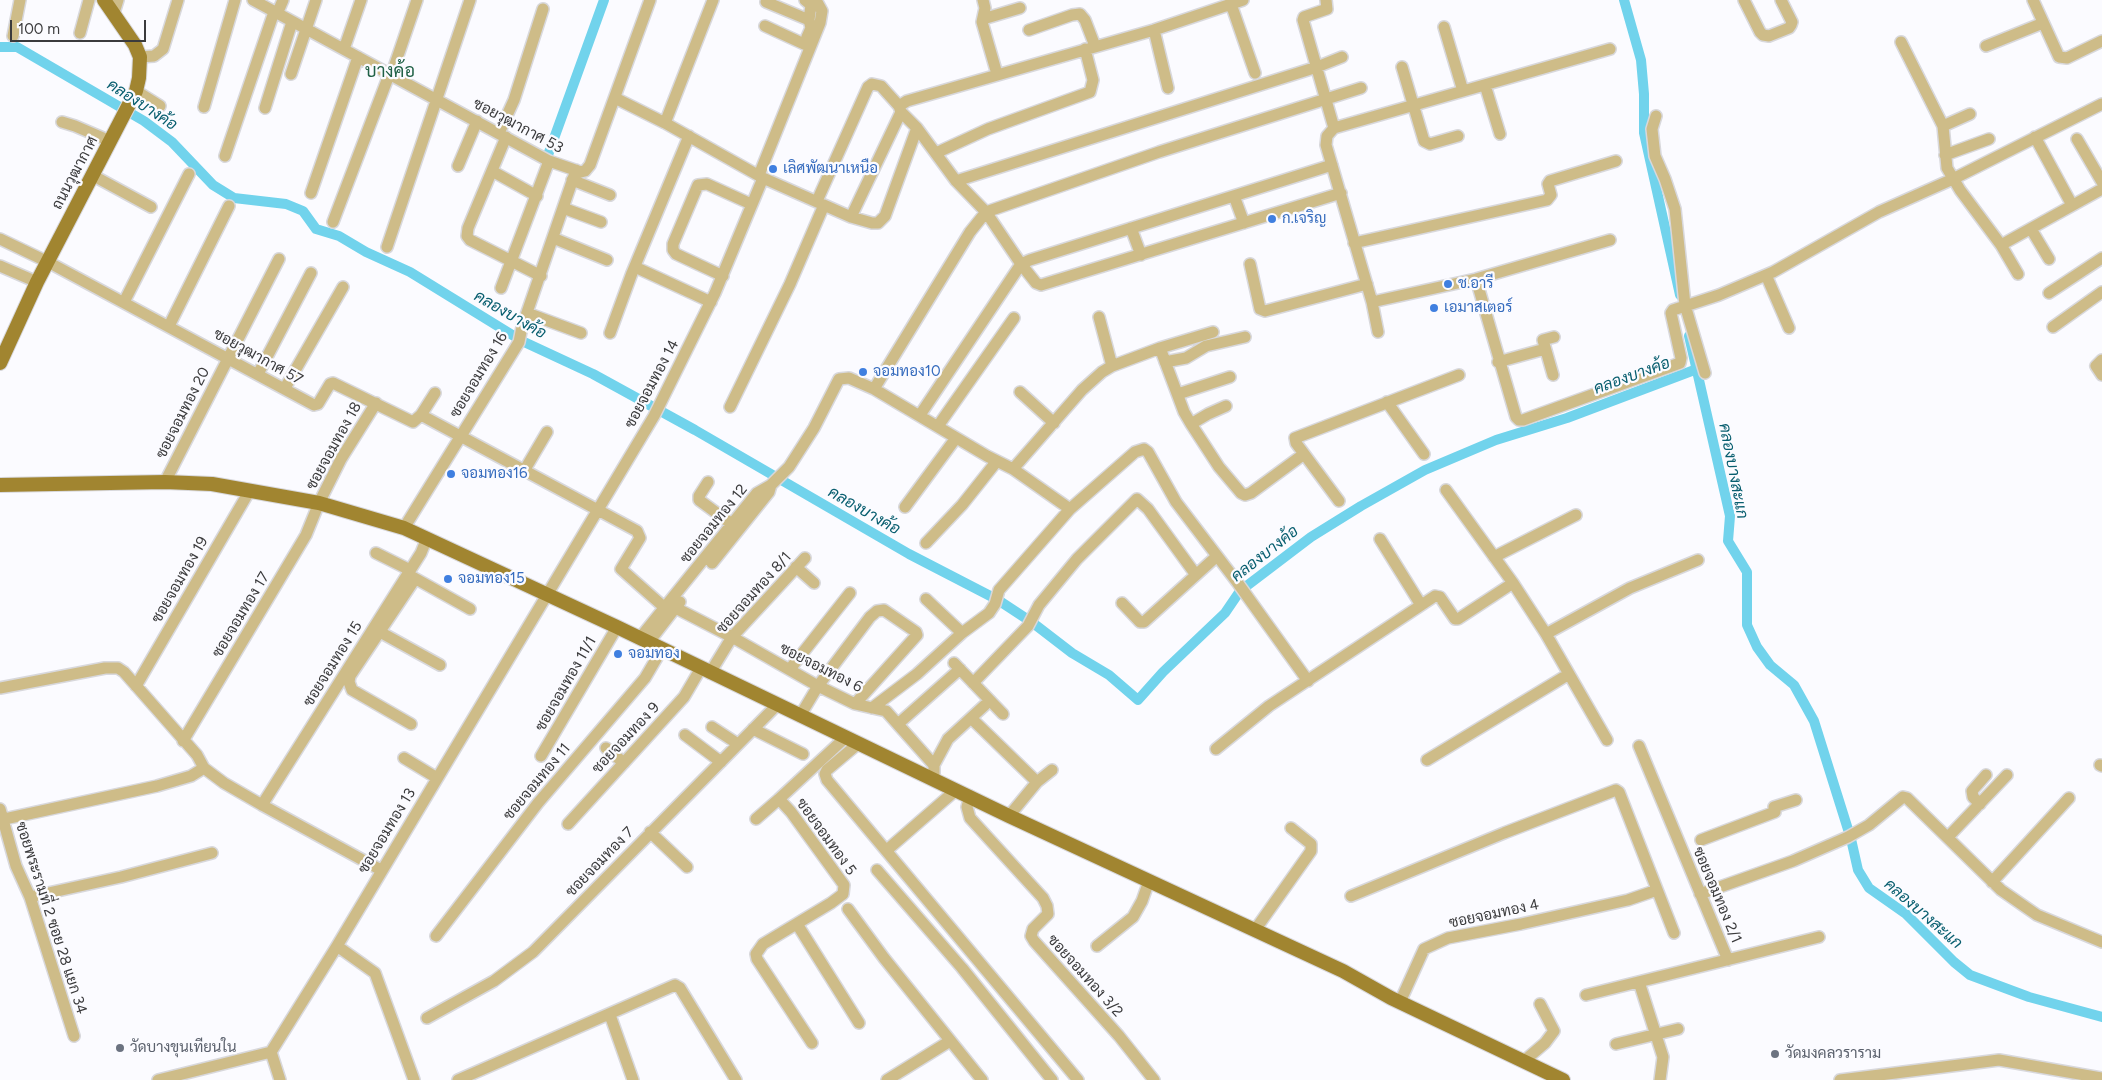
<!DOCTYPE html>
<html>
<head>
<meta charset="utf-8">
<style>
	body { margin:0 }
	#map { position:relative; width:2102px; height:1080px; overflow:hidden; background:#fbfbff; font-family:Figtree,sans-serif }
	canvas { display:block }
	.scale { position:absolute; left:10px; top:20px; width:136px; height:22px; box-sizing:border-box; border:2px solid #3b3b3d; border-top:0; padding-left:6px; font-size:15px; line-height:18px; white-space:nowrap; color:#3b3b3d; -webkit-text-stroke:4px #fbfbff; paint-order:stroke }
</style>
</head>
<body>
<div id="map">
<canvas width="2102" height="1080"></canvas>
<div class="scale">100 m</div>
</div>
<script>
const c = document.querySelector('canvas').getContext('2d');
c.lineJoin = 'round';
function toPath(rows) {
  const path = new Path2D();
  for (const r of rows) {
    path.moveTo(r[0], r[1]);
    for (let i = 2; i < r.length; i += 2) path.lineTo(r[i], r[i + 1]);
  }
  return path;
}
function stroke(path, color, width, dash) {
  c.strokeStyle = color;
  c.lineWidth = width;
  c.lineCap = dash ? 'butt' : 'round';
  c.setLineDash(dash || []);
  c.stroke(path);
}
function write(font, color, halo, rows, align = 'center') {
  c.font = font + ' Figtree,Sarabun,sans-serif';
  c.lineWidth = 4.5;
  c.setLineDash([]);
  c.textBaseline = 'middle';
  c.strokeStyle = halo;
  c.fillStyle = color;
  for (const [text, x, y, turn = 0] of rows) {
    c.save();
    c.translate(x, y);
    c.rotate((+turn || 0) * Math.PI / 180);
    c.textAlign = isNaN(turn) ? turn : align;
    if (halo) c.strokeText(text, 0, 0);
    c.fillText(text, 0, 0);
    c.restore();
  }
}
const canal = toPath([
	[1624,0,1641,60,1644,94,1644,133,1680,295],
	[0,47,17,47,144,121,172,142,213,185,234,198,286,204,303,211,316,229,339,236,366,252,410,272,522,341,593,374,695,430,909,554,998,600,1033,623,1072,653,1109,675,1138,700,1163,672,1225,613,1240,591,1311,537,1361,506,1425,470,1496,440,1567,418,1697,369],
	[548,155,604,0],
	[1689,336,1730,516,1728,541,1747,572,1747,625,1757,647,1770,665,1794,685,1814,721,1851,839,1858,870,1869,888,1906,914,1954,962,1970,975,2029,997,2102,1017]
]);
const minor = toPath([
	[253,0,549,161,581,172,585,171,590,165,650,0],
	[805,0,811,5,809,20,811,28,807,37],
	[983,0,985,8,982,22,997,74],
	[1326,0,1327,9,1304,17,1303,20,1334,128],
	[1744,0,1760,32,1763,35,1769,36,1789,28,1791,25,1792,22,1781,0],
	[2033,0,2059,57,2067,58,2102,41],
	[766,2,809,20],
	[1231,4,1255,73],
	[114,13,118,0],
	[277,14,283,0],
	[983,19,1020,8],
	[765,26,804,44],
	[1444,27,1463,91],
	[1029,30,1072,15,1080,14,1085,20,1095,46],
	[1154,30,1168,88],
	[80,33,89,0],
	[13,36,20,0],
	[1901,42,1943,126,1947,168,1960,190,2001,245,2018,274],
	[1986,46,2043,23],
	[344,49,361,0],
	[140,57,154,56,163,49,178,0],
	[1402,67,1424,141,1430,144,1458,136],
	[291,74,316,0],
	[391,76,417,0],
	[1485,85,1500,134],
	[136,91,160,106],
	[615,98,665,123,763,178,851,217,872,223,878,223,885,216,917,128],
	[899,106,907,101,1154,30,1243,0],
	[204,107,235,0],
	[265,108,292,22],
	[1656,116,1652,129,1655,156,1665,179,1675,209,1685,305,1705,373],
	[62,122,75,126,110,141],
	[665,123,713,0],
	[1943,126,1970,114],
	[499,133,514,100,543,9],
	[506,137,468,228,467,236,470,240,541,276],
	[2035,137,2072,205],
	[2077,139,2102,182],
	[936,153,988,129,1090,92,1093,80,1085,49],
	[1945,155,1989,139],
	[225,156,274,12],
	[458,166,477,121],
	[492,171,537,196],
	[92,175,151,207],
	[759,175,820,23,822,11,816,0],
	[572,180,610,195],
	[956,181,1317,67,1342,57],
	[311,193,358,57],
	[1234,196,1244,223],
	[817,201,868,87,872,84,881,86,899,106,901,112,917,128,956,181,986,212,1021,264,1036,283,1041,285,1341,193],
	[563,208,601,222],
	[851,217,901,112],
	[333,222,389,75],
	[1131,228,1141,255],
	[2031,229,2049,259],
	[553,238,607,260],
	[0,239,48,262,314,405,318,404,330,384,333,383,413,422,421,415,435,393],
	[1354,243,1547,200,1551,195,1548,184,1550,181,1616,161],
	[2001,245,2102,189],
	[387,247,470,0],
	[1250,264,1260,309,1265,311,1367,284],
	[0,266,37,282],
	[635,267,711,302],
	[1766,275,1789,328],
	[723,276,676,254,673,250,673,244,698,185,707,184,751,204],
	[1476,279,1516,417,1519,420,1523,420,1680,363,1681,358,1671,313,1673,310,1719,295,1773,272,1879,212,1953,179,2102,104],
	[501,288,549,161],
	[2049,293,2102,258],
	[124,302,189,174],
	[1372,302,1476,279,1610,240],
	[527,313,581,333],
	[1099,317,1112,366],
	[169,326,229,206],
	[2053,327,2102,292],
	[1378,332,1372,302,1326,145,1327,136,1334,128,1610,49],
	[610,333,632,273,689,136],
	[1160,348,1213,332],
	[2102,360,2096,366,2102,375],
	[1165,362,1186,358,1206,346,1245,337],
	[1498,362,1545,349],
	[258,374,311,273],
	[1553,375,1543,340,1554,337],
	[285,388,343,287],
	[874,389,970,232,986,212,1159,152,1361,88],
	[1020,392,1054,423],
	[1178,394,1230,377],
	[1387,402,1424,454],
	[730,407,790,284,824,205],
	[421,415,637,531,640,538,621,569,665,608],
	[920,415,1021,264,1030,260,1332,165],
	[1191,424,1208,414,1226,406],
	[938,426,1014,318],
	[1013,469,1082,390,1102,372,1112,366,1160,348,1184,412,1191,424,1219,467,1241,493,1245,495,1251,493,1304,454],
	[524,471,547,432],
	[165,482,279,259],
	[708,482,699,496,699,500,733,525],
	[1446,490,1513,583,1546,634,1607,740],
	[1339,501,1296,443,1295,438,1459,375],
	[905,507,956,438],
	[404,528,519,342,522,327,576,170],
	[1380,539,1421,605],
	[926,543,962,505,997,461],
	[376,553,410,570],
	[1494,557,1576,515],
	[712,563,769,492,771,485],
	[796,567,814,583],
	[409,575,470,609],
	[926,599,962,633],
	[1122,603,1140,622,1144,622,1217,556],
	[668,604,732,637,818,686,855,704,886,711,934,765,934,779],
	[380,632,440,665],
	[1546,634,1630,588,1698,560],
	[640,638,757,493,771,485,789,467,814,428,839,379,849,378,874,389,987,456,1013,469,1070,509],
	[649,642,680,602],
	[954,663,1003,714],
	[790,669,850,593],
	[710,673,732,637,805,558],
	[973,683,1028,626,1039,605,1077,559,1137,499,1148,509,1196,575],
	[136,686,250,490],
	[0,688,105,668,118,668,124,672,197,755,204,768,224,783,262,805,381,870],
	[872,708,917,674,962,633,989,613,995,604,999,590,1070,509,1135,452,1144,449,1148,452,1176,502,1237,582,1308,681],
	[800,716,818,686,870,617,877,611,884,610,916,632,917,635,855,704],
	[971,718,1037,782],
	[411,724,352,690,349,682,350,676,415,579],
	[898,724,960,669],
	[712,727,738,744],
	[753,729,803,754],
	[685,735,721,762],
	[183,741,306,535,319,503,341,459,376,403],
	[859,743,827,770,825,774,827,780,1078,1080],
	[1639,746,1728,960],
	[606,748,624,763],
	[1216,749,1269,706,1435,596,1440,597,1455,619,1458,619,1513,583],
	[541,756,617,627],
	[404,758,437,778],
	[1427,760,1569,674],
	[934,765,948,739,985,705],
	[2100,765,2102,766],
	[970,796,967,807,970,818,1043,898,1047,906,1048,914,1033,929,1031,936,1034,941,1119,1036,1154,1080],
	[1980,804,1973,797,1972,791,1986,775],
	[262,805,421,553,427,538],
	[1774,807,1796,800],
	[0,809,16,866,30,897,74,1036],
	[1009,816,1037,782,1052,770],
	[756,819,779,799],
	[0,820,157,786,191,776,204,768],
	[568,824,684,697,701,668],
	[650,832,687,867],
	[1948,837,2007,775],
	[1701,840,1775,812],
	[887,850,956,790],
	[877,870,962,968,1052,1080],
	[1992,882,2069,798],
	[1700,894,1793,861,1848,837,1869,825,1903,797,1907,798,2001,890,2037,915,2102,942],
	[1351,896,1504,833,1616,790,1619,792,1674,933],
	[30,897,121,877,212,853],
	[848,909,884,958,982,1080],
	[797,924,859,1023],
	[1255,930,1311,851,1311,844,1291,828],
	[436,936,538,803,645,678,662,649],
	[337,946,375,973,414,1080],
	[1097,946,1133,917,1142,901,1149,881],
	[1639,982,1663,1057,1660,1080],
	[1586,995,1819,937],
	[1400,1002,1424,949,1448,938,1521,924,1628,900,1657,890],
	[610,1015,633,1080],
	[427,1018,494,981,533,952,777,705],
	[812,1043,757,959,756,954,763,944,831,903,843,894,844,885,791,812,779,799,846,737],
	[1616,1044,1678,1029],
	[271,1052,280,1080],
	[1524,1061,1545,1043,1554,1031,1540,1004],
	[158,1080,271,1052,337,946,654,416,715,293,763,178],
	[458,1080,675,985,680,988,736,1080],
	[887,1080,950,1041],
	[1840,1080,1999,1060,2102,1078]
]);
const major = toPath([
	[0,363,37,282,136,91,139,78,140,57,135,45,104,0],
	[0,485,165,482,212,484,319,503,404,528,617,627,1009,816,1343,971,1391,998,1563,1080]
]);
const markers = [
	[773,169,5,"#3f7fe0"],
	[1272,219,5,"#3f7fe0"],
	[1448,284,5,"#3f7fe0"],
	[1434,308,5,"#3f7fe0"],
	[863,372,5,"#3f7fe0"],
	[451,474,5,"#3f7fe0"],
	[448,579,5,"#3f7fe0"],
	[618,654,5,"#3f7fe0"],
	[120,1048,5,"#6b7280"],
	[1775,1054,5,"#6b7280"]
];
const streetNames = [
	["ซอยวุฒากาศ 53",518,126,28],
	["ถนนวุฒากาศ",75,173,-62],
	["ซอยวุฒากาศ 57",258,357,29],
	["ซอยจอมทอง 16",479,375,-59],
	["ซอยจอมทอง 14",652,384,-62],
	["ซอยจอมทอง 20",183,413,-63],
	["ซอยจอมทอง 18",334,446,-61],
	["ซอยจอมทอง 12",714,524,-51],
	["ซอยจอมทอง 19",180,580,-60],
	["ซอยจอมทอง 8/1",754,593,-48],
	["ซอยจอมทอง 17",241,615,-59],
	["ซอยจอมทอง 15",333,664,-58],
	["ซอยจอมทอง 6",821,668,27],
	["ซอยจอมทอง 11/1",566,684,-60],
	["ซอยจอมทอง 9",626,738,-47],
	["ซอยจอมทอง 11",537,782,-50],
	["ซอยจอมทอง 13",387,831,-59],
	["ซอยจอมทอง 5",826,837,54],
	["ซอยจอมทอง 7",600,862,-46],
	["ซอยจอมทอง 2/1",1717,895,67],
	["ซอยจอมทอง 4",1494,914,-12],
	["ซอยพระรามที่ 2 ซอย 28 แยก 34",51,918,72],
	["ซอยจอมทอง 3/2",1085,976,48]
];
const shopNames = [
	["เลิศพัฒนาเหนือ",783,169],
	["ก.เจริญ",1282,219],
	["ช.อารี",1458,284],
	["เอมาสเตอร์",1444,308],
	["จอมทอง10",873,372],
	["จอมทอง16",461,474],
	["จอมทอง15",458,579],
	["จอมทอง",628,654]
];
const worshipNames = [
	["วัดบางขุนเทียนใน",130,1048],
	["วัดมงคลวราราม",1785,1054]
];
const waterNames = [
	["คลองบางค้อ",142,105,33],
	["คลองบางค้อ",510,315,30],
	["คลองบางค้อ",1632,376,-20],
	["คลองบางสะแก",1733,471,79],
	["คลองบางค้อ",864,511,30],
	["คลองบางค้อ",1265,554,-38],
	["คลองบางสะแก",1923,914,41]
];
const quarterNames = [
	["บางค้อ",390,72]
];
stroke(canal, '#71d3ec', 10);
stroke(minor, '#d8d8dc', 14);
stroke(major, '#d8d8dc', 16);
stroke(minor, '#cebc88', 11);
stroke(major, '#a18530', 14);
for (const [x, y, r, color] of markers) {
  const dot = new Path2D();
  dot.arc(x, y, r, 0, 2 * Math.PI);
  c.fillStyle = color;
  c.fill(dot);
  stroke(dot, '#fbfbff', 2);
}
write('15px', '#3b3b3d', '#fbfbff', streetNames);
write('15px', '#366cbe', '#fbfbff', shopNames, 'left');
write('15px', '#5b616d', '#fbfbff', worshipNames, 'left');
write('italic 16px', '#085e6f', '#fbfbff', waterNames);
write('18px', '#206146', '#fbfbff', quarterNames);
</script>
</body>
</html>
